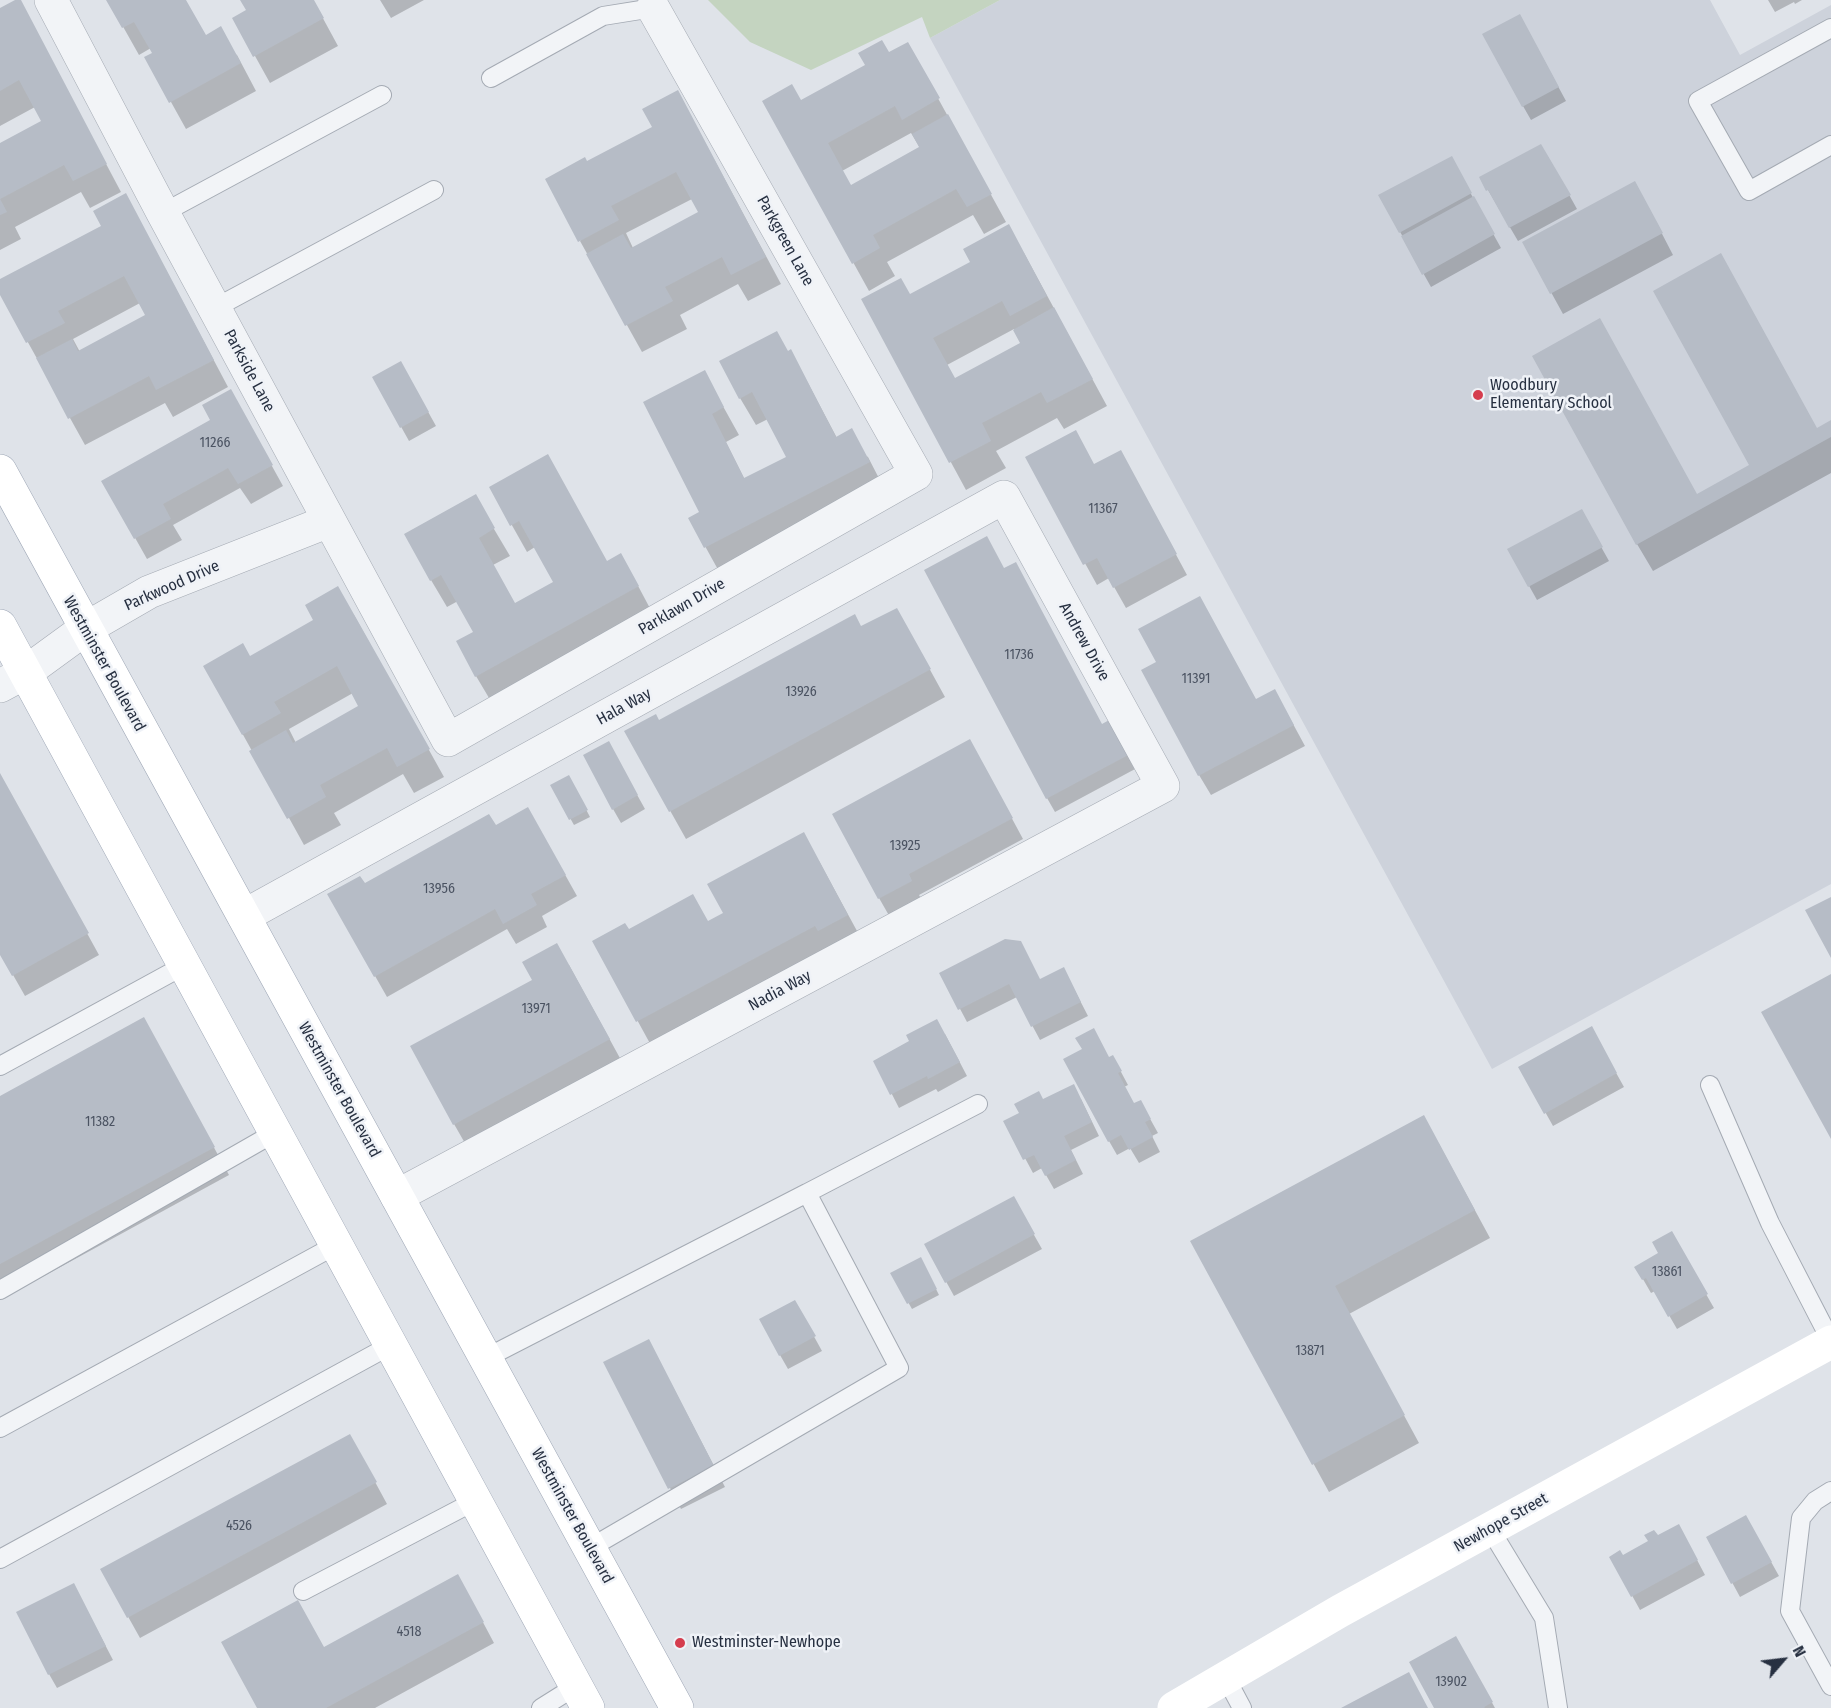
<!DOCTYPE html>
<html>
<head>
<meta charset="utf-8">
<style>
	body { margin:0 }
	#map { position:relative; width:1831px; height:1708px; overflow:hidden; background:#dfe3e9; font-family:"Fira Sans Condensed",sans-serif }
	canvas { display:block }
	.north { position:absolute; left:1753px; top:1630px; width:60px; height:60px; -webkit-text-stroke:4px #eff2f7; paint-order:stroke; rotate:62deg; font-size:16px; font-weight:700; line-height:24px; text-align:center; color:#273041 }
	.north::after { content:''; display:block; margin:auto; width:21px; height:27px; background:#273041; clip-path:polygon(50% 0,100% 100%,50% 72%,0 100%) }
</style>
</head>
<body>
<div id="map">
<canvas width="1831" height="1708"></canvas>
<div class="north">N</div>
</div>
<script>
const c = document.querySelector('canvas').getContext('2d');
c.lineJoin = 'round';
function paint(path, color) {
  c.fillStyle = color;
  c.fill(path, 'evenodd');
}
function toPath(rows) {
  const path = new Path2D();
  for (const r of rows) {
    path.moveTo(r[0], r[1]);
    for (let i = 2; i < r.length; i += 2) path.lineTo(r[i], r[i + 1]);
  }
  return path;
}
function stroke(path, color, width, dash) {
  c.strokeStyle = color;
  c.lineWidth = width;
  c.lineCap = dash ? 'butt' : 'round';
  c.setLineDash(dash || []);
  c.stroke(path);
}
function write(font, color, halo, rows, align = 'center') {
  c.font = font + ' "Fira Sans Condensed",sans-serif';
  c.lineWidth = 5;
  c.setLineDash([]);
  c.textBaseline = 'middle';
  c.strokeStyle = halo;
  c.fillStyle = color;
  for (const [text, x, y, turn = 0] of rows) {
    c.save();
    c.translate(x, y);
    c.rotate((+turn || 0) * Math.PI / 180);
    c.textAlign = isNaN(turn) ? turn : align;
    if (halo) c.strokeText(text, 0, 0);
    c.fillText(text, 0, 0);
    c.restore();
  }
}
const built = toPath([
	[1000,0,1710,0,1740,55,1831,5,1831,884,1492,1069,930,38]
]);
const green = toPath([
	[708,0,1000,0,930,38,922,17,811,70,750,42]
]);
const shadow = toPath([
	[19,0,121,192,90,208,81,192,15,227,21,239,0,250,0,145,43,122,35,107,0,126,0,10],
	[108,0,185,0,206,37,237,55,256,91,186,129,171,102,151,48,139,55],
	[242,0,313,0,338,46,270,83,255,56,248,11],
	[380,0,424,0,391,18],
	[1768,0,1802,0,1795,4,1794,2,1775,12],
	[1527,29,1566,101,1531,120,1523,106],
	[889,54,923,71,1006,222,984,234,973,215,887,262,895,276,869,291,764,101,801,102],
	[911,133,920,148,851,186,842,171],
	[678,92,781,284,748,301,738,284,680,315,687,329,642,352,580,241],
	[692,199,700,213,633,248,626,233],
	[1548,157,1577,209,1518,241,1481,178],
	[1451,158,1501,248,1431,287,1380,196],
	[1646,203,1673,255,1563,314,1524,243],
	[141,223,228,387,173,417,165,403,85,445,0,292,0,281],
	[140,303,148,316,80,352,73,339],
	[1024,253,1107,406,1064,429,1057,418,996,451,1006,468,966,490,863,300,910,296],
	[1014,329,1022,344,955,380,947,365],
	[791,351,837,438,868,457,885,490,721,575,690,519,701,513,704,372,739,435,726,442,745,480,788,458,768,419,756,425,740,398],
	[401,363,436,426,409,441,374,378],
	[242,412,283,486,251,504,240,488,173,525,182,540,147,559,103,481],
	[1831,422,1831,473,1653,571,1637,544,1697,496],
	[1027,458,1132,473,1187,575,1126,608,1109,578,1097,585],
	[491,488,636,582,653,614,492,703,476,676,475,632,458,601,447,607,431,580,491,524,510,556,493,565,515,605,555,583,535,547,527,552],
	[1581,511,1609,561,1537,600,1509,550],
	[1004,570,1102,726,1110,721,1137,768,1055,812,1047,798],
	[354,615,444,777,414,793,403,774,334,813,341,825,304,845,205,666,250,658],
	[353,693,360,706,296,743,289,729],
	[861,628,912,637,945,697,686,839,626,732,659,722],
	[1256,701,1286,711,1305,746,1211,795,1199,775],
	[616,757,645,809,621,823,613,809],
	[981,761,1023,839,919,895,923,902,891,919,879,898],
	[0,775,99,955,25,996,0,952],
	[569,777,590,817,574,825,552,786],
	[495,827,540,830,577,896,542,916,547,927,516,944,507,929,387,997,329,895,364,885],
	[819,861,863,942,653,1049,594,941,628,931,708,923],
	[569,965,621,1060,466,1145,454,1124,534,980],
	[941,973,1071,983,1088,1016,1040,1040,1017,997,967,1022],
	[1591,1028,1624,1087,1553,1126,1520,1067],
	[945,1034,967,1076,938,1092,936,1089,899,1108,875,1061],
	[159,1047,229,1175,0,1300,0,1098],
	[1113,1057,1128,1085,1124,1087,1134,1105,1148,1115,1158,1133,1152,1136,1160,1152,1139,1163,1130,1148,1117,1155,1109,1141,1109,1059],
	[1081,1099,1099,1136,1071,1150,1083,1174,1054,1189,1042,1168,1033,1173,1005,1121,1043,1101],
	[1439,1144,1490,1238,1349,1314,1419,1443,1329,1492,1192,1242],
	[1013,1198,1042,1249,954,1296,926,1245],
	[1671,1233,1714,1308,1677,1329,1655,1291,1651,1293,1636,1267,1660,1253],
	[924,1265,939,1295,912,1309,892,1274],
	[795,1302,822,1351,788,1369,780,1355],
	[649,1341,725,1487,681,1509,605,1363],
	[361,1456,387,1504,140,1638,102,1570],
	[1746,1517,1779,1576,1740,1597,1708,1538],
	[1657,1537,1686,1539,1705,1575,1640,1610,1611,1557,1622,1557],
	[74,1585,113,1660,57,1688,49,1674],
	[469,1596,494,1643,375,1708,259,1708],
	[1456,1638,1495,1708,1436,1708]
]);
const building = toPath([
	[15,0,21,0,107,164,73,181,64,165,0,199,7,212,0,215,0,143,41,121,19,80,0,91,0,8],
	[106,0,186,0,206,35,221,26,241,63,169,103,144,57,152,53,134,22,122,28],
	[240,0,314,0,324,18,253,57,232,18,246,10],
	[1520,14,1559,87,1522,107,1482,34],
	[882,40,889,52,908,42,940,98,902,120,895,106,828,143,851,185,919,147,912,134,948,114,992,194,967,207,956,189,873,235,880,248,852,264,762,101,792,84,801,100,865,65,858,53],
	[678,90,766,257,731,275,722,257,665,287,673,301,625,326,586,254,623,234,631,248,698,212,676,172,611,206,619,220,578,242,545,179,585,157,587,161,652,127,642,109],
	[1541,144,1571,195,1509,228,1488,190,1486,191,1479,177],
	[1452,156,1472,193,1399,233,1378,195],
	[1635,181,1663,233,1550,294,1522,242],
	[126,193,214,360,156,390,149,376,68,419,36,358,72,339,78,351,145,315,124,276,58,311,65,323,26,343,0,295,0,279,101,226,93,211],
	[1474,196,1495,234,1422,275,1401,236],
	[1009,224,1047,296,1010,316,1002,301,933,338,955,378,1020,343,1013,330,1054,307,1093,379,1047,403,1041,392,982,423,991,441,949,463,861,299,901,278,910,294,970,262,963,249],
	[1721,253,1817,428,1831,420,1831,437,1636,545,1532,356,1600,318,1697,494,1749,465,1653,291],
	[777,331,788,351,791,349,836,437,852,428,870,462,704,548,688,518,699,512,643,402,705,370,724,407,712,414,744,478,786,457,752,392,739,399,719,361],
	[401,361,429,412,400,428,372,377],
	[231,389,273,465,238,484,228,468,163,504,171,519,134,539,101,481,210,420,202,405],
	[1076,430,1094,464,1121,450,1177,554,1113,588,1097,558,1083,565,1025,457],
	[548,454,607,561,621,553,639,586,475,677,456,641,473,632,441,575,430,581,404,534,476,494,495,528,479,538,515,603,553,582,519,521,510,526,489,487],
	[1582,509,1603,547,1528,587,1507,549],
	[987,536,1004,568,1016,562,1102,724,1111,719,1130,754,1046,799,924,570],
	[338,586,430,749,397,767,387,748,320,785,326,797,287,819,249,751,286,730,293,743,358,706,337,666,274,702,281,713,242,735,203,666,243,643,250,656,313,620,305,605],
	[1200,596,1256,699,1275,689,1294,725,1198,776,1141,670,1156,662,1138,629],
	[897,608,931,669,669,812,624,731,656,714,659,720,855,614,861,626],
	[970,739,1013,818,909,874,912,881,878,899,832,814],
	[609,741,638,795,612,810,583,755],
	[0,773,89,933,12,976,0,955],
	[569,775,588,810,569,820,550,785],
	[528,807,566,875,531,894,537,905,503,924,495,909,374,977,327,894,360,876,365,883,489,814,496,825],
	[804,832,848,915,818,931,815,926,636,1022,592,941,625,923,629,929,693,894,708,921,723,913,707,884],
	[1831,897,1831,958,1805,910],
	[1005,939,1021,941,1040,979,1064,967,1081,1002,1031,1027,1009,984,958,1010,939,973],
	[557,943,610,1039,453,1125,410,1046,532,980,522,962],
	[1831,974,1831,1139,1761,1012],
	[144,1017,215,1147,0,1264,0,1096],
	[937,1019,960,1062,928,1079,927,1076,890,1095,873,1061,909,1041,906,1035],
	[1592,1026,1617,1073,1544,1114,1518,1067],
	[1094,1028,1109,1057,1113,1055,1122,1071,1118,1073,1134,1103,1141,1100,1151,1119,1145,1122,1153,1137,1129,1150,1121,1135,1108,1142,1063,1059,1082,1049,1075,1038],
	[1074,1084,1092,1122,1064,1136,1076,1160,1045,1176,1034,1155,1023,1160,1003,1121,1019,1113,1014,1104,1039,1091,1043,1099],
	[1424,1115,1475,1210,1335,1286,1405,1415,1312,1465,1190,1241],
	[1014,1196,1035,1234,945,1283,924,1244],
	[1672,1231,1708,1294,1668,1317,1646,1278,1642,1280,1634,1267,1658,1253,1652,1242],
	[921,1257,937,1289,907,1304,890,1273],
	[795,1300,816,1336,779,1356,759,1319],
	[649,1339,714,1466,668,1489,603,1362],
	[350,1434,377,1482,127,1618,100,1569],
	[1746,1515,1772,1562,1731,1584,1706,1537],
	[1679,1524,1698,1560,1631,1597,1609,1557,1620,1550,1623,1555,1648,1541,1644,1535,1654,1530,1658,1535],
	[458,1574,484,1622,326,1708,257,1708,221,1642,298,1600,324,1647],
	[74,1583,106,1646,48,1675,16,1612],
	[1456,1636,1493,1702,1484,1707,1485,1708,1434,1708,1409,1662],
	[1409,1672,1428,1708,1341,1708]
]);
const lane = toPath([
	[1831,28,1698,101,1749,191,1831,145],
	[491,78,603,16,653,8],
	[163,213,382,95],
	[215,308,434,190],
	[0,1066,185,965],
	[1710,1085,1770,1223,1831,1341],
	[807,1193,978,1104],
	[0,1290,276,1132],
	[486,1358,807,1193,899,1368,590,1548],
	[0,1428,336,1245],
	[1831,1491,1815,1501,1801,1518,1790,1611,1831,1686],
	[1490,1529,1544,1618,1558,1708],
	[0,1559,391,1345],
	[303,1591,475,1501],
	[1226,1678,1242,1708],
	[541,1708,576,1686]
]);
const street = toPath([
	[51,0,163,213,448,740,916,474,653,8],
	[0,686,26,672,85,629,149,592,329,521],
	[244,916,1004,497,1163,786,397,1196]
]);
const secondary = toPath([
	[1174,1708,1340,1611,1831,1342]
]);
const primary = toPath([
	[0,471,677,1708],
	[0,626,588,1708]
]);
const markers = [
	[1478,395,6,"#d53d4e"],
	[680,1643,6,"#d53d4e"]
];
const numberNames = [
	["11266",215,443],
	["11367",1103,509],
	["11736",1019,655],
	["11391",1196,679],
	["13926",801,692],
	["13925",905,846],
	["13956",439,889],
	["13971",536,1009],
	["11382",100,1122],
	["13861",1667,1272],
	["13871",1310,1351],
	["4526",239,1526],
	["4518",409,1632],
	["13902",1451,1682]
];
const streetNames = [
	["Parkgreen Lane",785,241,61],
	["Parkside Lane",249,371,62],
	["Parkwood Drive",172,586,-24],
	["Parklawn Drive",682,607,-30],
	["Andrew Drive",1084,642,61],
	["Westminster Boulevard",104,664,61],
	["Hala Way",624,707,-29],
	["Nadia Way",780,991,-28],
	["Westminster Boulevard",339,1090,61],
	["Westminster Boulevard",572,1516,61],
	["Newhope Street",1501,1523,-29]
];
const poiNames = [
	["Woodbury",1490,386],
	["Elementary School",1490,404],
	["Westminster-Newhope",692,1643]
];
paint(built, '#cdd2db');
paint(green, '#c4d4c0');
paint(shadow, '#0003');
paint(building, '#b6bcc6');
stroke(lane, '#a4aab3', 20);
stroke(street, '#a4aab3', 34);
stroke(primary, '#9ea7b6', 34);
stroke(lane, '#f2f4f7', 18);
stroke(street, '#f2f4f7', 33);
stroke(secondary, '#fff', 33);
stroke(primary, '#fff', 33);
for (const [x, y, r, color] of markers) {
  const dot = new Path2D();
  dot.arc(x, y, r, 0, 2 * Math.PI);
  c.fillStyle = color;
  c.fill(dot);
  stroke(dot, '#eff2f7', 2);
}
write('14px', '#4b5362', null, numberNames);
write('16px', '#273041', '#eff2f7', streetNames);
write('16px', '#273041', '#eff2f7', poiNames, 'left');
</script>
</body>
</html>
